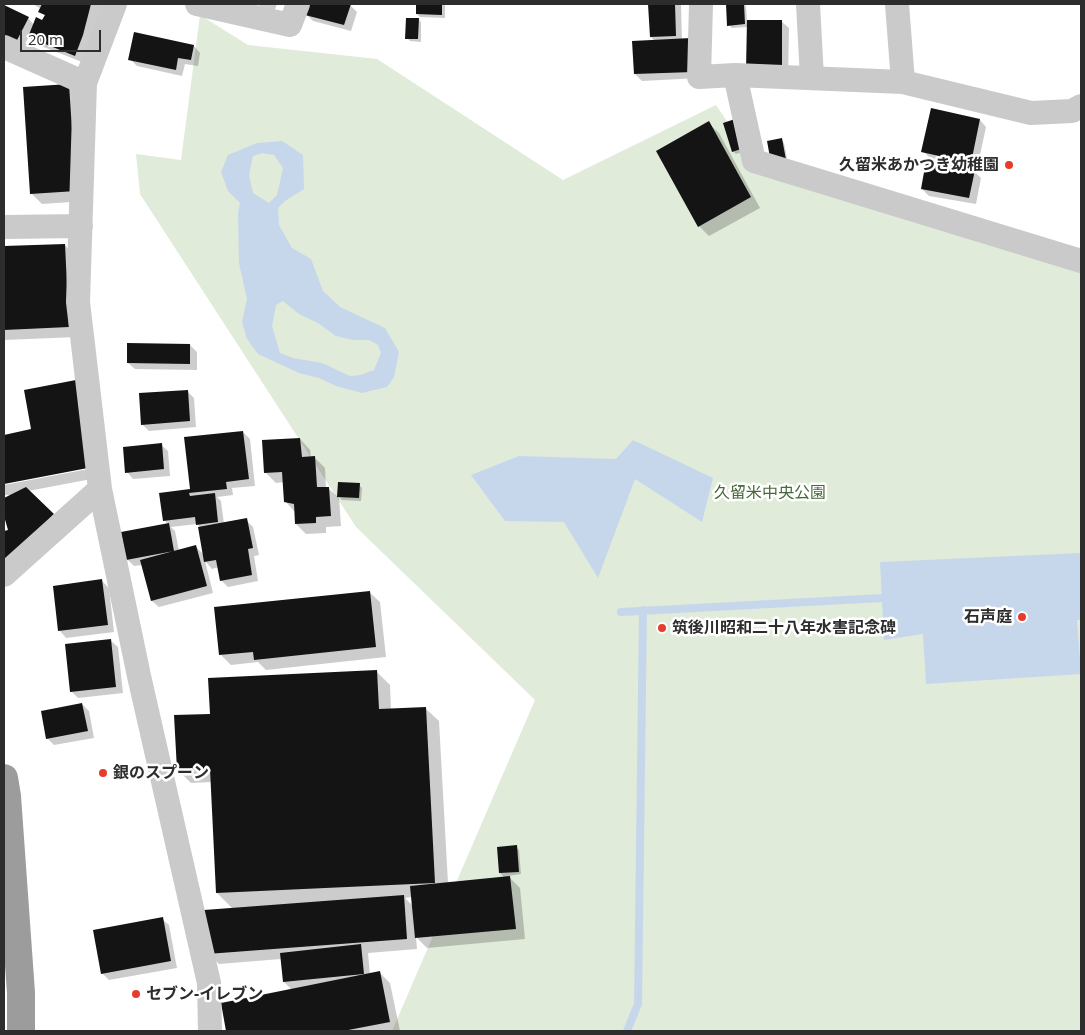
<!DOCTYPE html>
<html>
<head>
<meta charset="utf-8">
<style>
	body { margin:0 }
	#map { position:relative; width:1085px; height:1035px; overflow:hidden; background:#fff; font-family:"Open Sans",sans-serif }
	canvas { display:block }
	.frame { position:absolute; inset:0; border:5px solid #2d2d2d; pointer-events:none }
	.scale { position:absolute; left:20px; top:30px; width:81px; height:22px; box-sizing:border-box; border:2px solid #2d2d2d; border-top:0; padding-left:6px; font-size:15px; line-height:18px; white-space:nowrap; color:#2d2d2d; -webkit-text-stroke:4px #fff; paint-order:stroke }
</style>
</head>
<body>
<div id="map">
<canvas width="1085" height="1035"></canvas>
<div class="frame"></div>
<div class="scale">20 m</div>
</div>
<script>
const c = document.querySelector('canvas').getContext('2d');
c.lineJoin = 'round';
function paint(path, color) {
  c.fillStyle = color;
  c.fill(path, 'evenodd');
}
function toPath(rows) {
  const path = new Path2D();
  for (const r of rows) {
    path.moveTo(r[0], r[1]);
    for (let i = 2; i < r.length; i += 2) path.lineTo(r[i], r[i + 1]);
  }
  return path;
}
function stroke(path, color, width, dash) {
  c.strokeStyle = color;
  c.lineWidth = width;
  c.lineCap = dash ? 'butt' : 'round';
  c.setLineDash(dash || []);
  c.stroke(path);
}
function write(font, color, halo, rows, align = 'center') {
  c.font = font + ' "Open Sans","Noto Sans JP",sans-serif';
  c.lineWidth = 5;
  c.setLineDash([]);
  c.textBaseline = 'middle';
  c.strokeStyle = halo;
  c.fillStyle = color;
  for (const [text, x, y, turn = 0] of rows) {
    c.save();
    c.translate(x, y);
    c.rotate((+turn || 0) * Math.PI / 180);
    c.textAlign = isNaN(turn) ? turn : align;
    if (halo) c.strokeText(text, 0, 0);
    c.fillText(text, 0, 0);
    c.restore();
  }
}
const green = toPath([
	[200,15,248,45,377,59,563,180,716,105,754,161,1081,267,1081,1031,392,1031,535,700,356,527,140,194,136,154,181,160]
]);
const water = toPath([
	[282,141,303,155,304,189,285,201,278,208,279,225,292,248,311,259,323,291,340,307,385,328,399,352,394,377,387,387,362,393,336,386,319,378,299,373,258,354,247,339,242,322,247,299,239,263,238,213,240,203,228,191,221,172,228,155,257,143],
	[262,153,274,155,283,168,277,195,269,203,253,193,249,175,253,156],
	[283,301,299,314,318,323,336,336,353,340,369,340,378,345,381,353,374,370,360,375,350,376,322,363,293,358,280,353,272,326,276,305],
	[633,440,713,478,702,522,635,479,598,578,564,522,505,521,471,475,519,456,616,459],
	[1081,553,1081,620,1077,620,1081,674,926,684,923,634,884,640,880,562]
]);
const shadow = toPath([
	[33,4,103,4,82,62,36,44,29,36,20,54,4,46,4,6,28,18,34,25,43,21,46,16,40,12,41,9],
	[256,4,277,4,274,12],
	[309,4,350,5,357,12,351,31,313,21,306,14],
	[417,4,445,4,445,18,420,17,417,14],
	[649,4,681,4,682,40,699,78,642,81,635,74,655,41,651,37],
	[727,4,744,4,746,6,747,21,782,22,789,28,788,77,748,27,732,28,729,25],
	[418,19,421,22,421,42,410,41,407,38],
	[194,46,200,53,198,66,185,64,182,76,137,66,130,59],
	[69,85,79,96,86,201,42,204,31,193],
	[980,120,986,127,977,169,930,158,923,151],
	[708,123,719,133,760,208,709,236,699,226],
	[724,123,753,149,736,154,733,151],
	[781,139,784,143,788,163,775,165],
	[974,171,981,178,976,204,929,196,922,189],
	[65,245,75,256,78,337,4,340,4,248],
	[190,345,197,352,197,370,135,369,128,363],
	[76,381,86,392,102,477,28,491,60,522,6,573,4,571,4,533,9,531,4,511,4,499,13,495,4,495,4,485,99,467,99,464,4,482,4,436,33,430,25,391],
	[187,391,194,398,196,427,149,431,142,424],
	[243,432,250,439,255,486,232,488,233,495,217,497,221,501,224,524,246,520,253,527,259,555,254,556,258,581,228,587,221,580,219,567,212,569,205,561,213,593,159,607,152,601,142,565,134,566,127,559,168,524,164,520],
	[197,524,201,528,204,555,196,547,179,551,175,531,171,527],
	[300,439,310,450,311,458,314,457,325,468,326,488,328,488,339,498,341,526,326,527,326,533,306,534,296,524,295,512,285,501,284,482,276,483,265,472],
	[161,445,168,451,170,476,133,479,127,472],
	[359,485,362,488,361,501,342,500,339,497],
	[102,581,109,588,114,632,66,638,60,631],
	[369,592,380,602,386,657,266,670,258,662,231,665,221,655],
	[111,641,118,647,123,693,78,698,71,691],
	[376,671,390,685,391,710,425,708,439,721,448,883,505,878,500,873,516,847,519,850,521,874,508,876,520,888,525,939,427,948,416,937,417,949,368,953,370,975,380,973,390,983,400,1031,227,1031,222,1004,292,990,284,982,281,959,219,964,208,953,233,909,217,893,212,782,191,783,178,770,211,715],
	[412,897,413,906,405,898],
	[82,704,89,711,94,738,54,745,47,738],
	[162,919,169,925,177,968,109,980,102,973]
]);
const stream = toPath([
	[621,612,882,598],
	[627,1031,638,1004,643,610]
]);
const building = toPath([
	[42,4,91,4,83,35,75,56,28,37,36,17,42,20,45,15,38,12],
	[308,4,351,4,344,25,305,15],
	[416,4,442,4,442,15,416,14],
	[648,4,675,4,676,36,650,37],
	[726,4,744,4,745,24,727,26],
	[4,5,29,17,13,48,4,44],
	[406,18,419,18,418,39,405,39],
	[747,20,782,20,782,70,746,70],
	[134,32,194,45,191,60,178,58,176,70,128,60],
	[691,38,693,72,634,74,632,41],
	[69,84,76,191,30,194,23,87],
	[931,108,980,119,971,163,921,152],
	[741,117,750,146,732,152,723,123],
	[709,121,751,197,698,227,656,151],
	[782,138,786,160,771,163,767,141],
	[926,161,975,170,969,198,921,189],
	[65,244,69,327,4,330,4,246],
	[127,343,190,344,190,364,127,363],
	[76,380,93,467,4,484,4,435,31,429,24,390],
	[188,390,190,421,141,425,139,393],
	[243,431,249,479,226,482,227,489,189,493,190,496,215,493,218,522,196,525,195,517,163,521,159,493,190,489,184,437],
	[300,438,302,457,315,456,317,487,329,487,331,516,316,517,316,523,295,524,294,504,284,502,282,472,264,473,262,440],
	[162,443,164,469,125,473,123,447],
	[338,482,360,483,359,498,337,497],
	[26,487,54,514,4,562,4,531,8,530,4,516,4,498],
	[247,518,253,548,248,549,252,575,220,581,216,560,204,562,198,527],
	[169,523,174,551,126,560,121,532],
	[196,545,207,586,151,601,140,560],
	[102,579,108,625,58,631,53,586],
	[370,591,376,647,254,660,253,652,219,655,214,607],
	[111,639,116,687,70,692,65,644],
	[377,670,379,709,426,707,435,883,216,893,210,769,177,770,174,715,210,714,208,678],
	[82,703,88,731,46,739,41,711],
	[517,845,519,872,499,873,497,847],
	[510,876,516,929,415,938,410,886],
	[404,895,407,939,207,954,204,910],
	[163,917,171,961,101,974,93,930],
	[361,944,364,974,283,982,280,953],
	[380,971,390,1022,343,1031,226,1031,221,1003]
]);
const minor = toPath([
	[115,4,85,83,78,302,100,489,139,676,209,983,210,1031],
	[197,4,290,25,298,4],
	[701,4,699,77,735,75,903,82,1031,113,1072,111,1081,106],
	[808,4,812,78],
	[897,4,903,82],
	[4,47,85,83],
	[735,75,754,161,1081,261],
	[4,227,81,226],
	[4,575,100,489]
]);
const trunk = toPath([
	[4,778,7,796,21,993,21,1031]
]);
const markers = [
	[1009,165,5,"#e73c2c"],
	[1022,617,5,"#e73c2c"],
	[662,628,5,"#e73c2c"],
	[103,773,5,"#e73c2c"],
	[136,994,5,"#e73c2c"]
];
const poiNames = [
	["久留米あかつき幼稚園",999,165,"right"],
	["石声庭",1012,617,"right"],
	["筑後川昭和二十八年水害記念碑",672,628],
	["銀のスプーン",113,773],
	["セブン-イレブン",146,994]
];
const parkNames = [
	["久留米中央公園",770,493]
];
paint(green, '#e0ebda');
paint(water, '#c6d7eb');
paint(shadow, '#0003');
stroke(stream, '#c6d7eb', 8);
paint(building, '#141414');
stroke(minor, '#cacaca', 24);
stroke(trunk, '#9c9c9c', 28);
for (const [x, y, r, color] of markers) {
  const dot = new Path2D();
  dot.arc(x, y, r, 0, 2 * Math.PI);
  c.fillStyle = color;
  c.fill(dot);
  stroke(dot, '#fff', 2);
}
write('bold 16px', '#2d2d2d', '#fff', poiNames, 'left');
write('16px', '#48693a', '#fff', parkNames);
</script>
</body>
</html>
